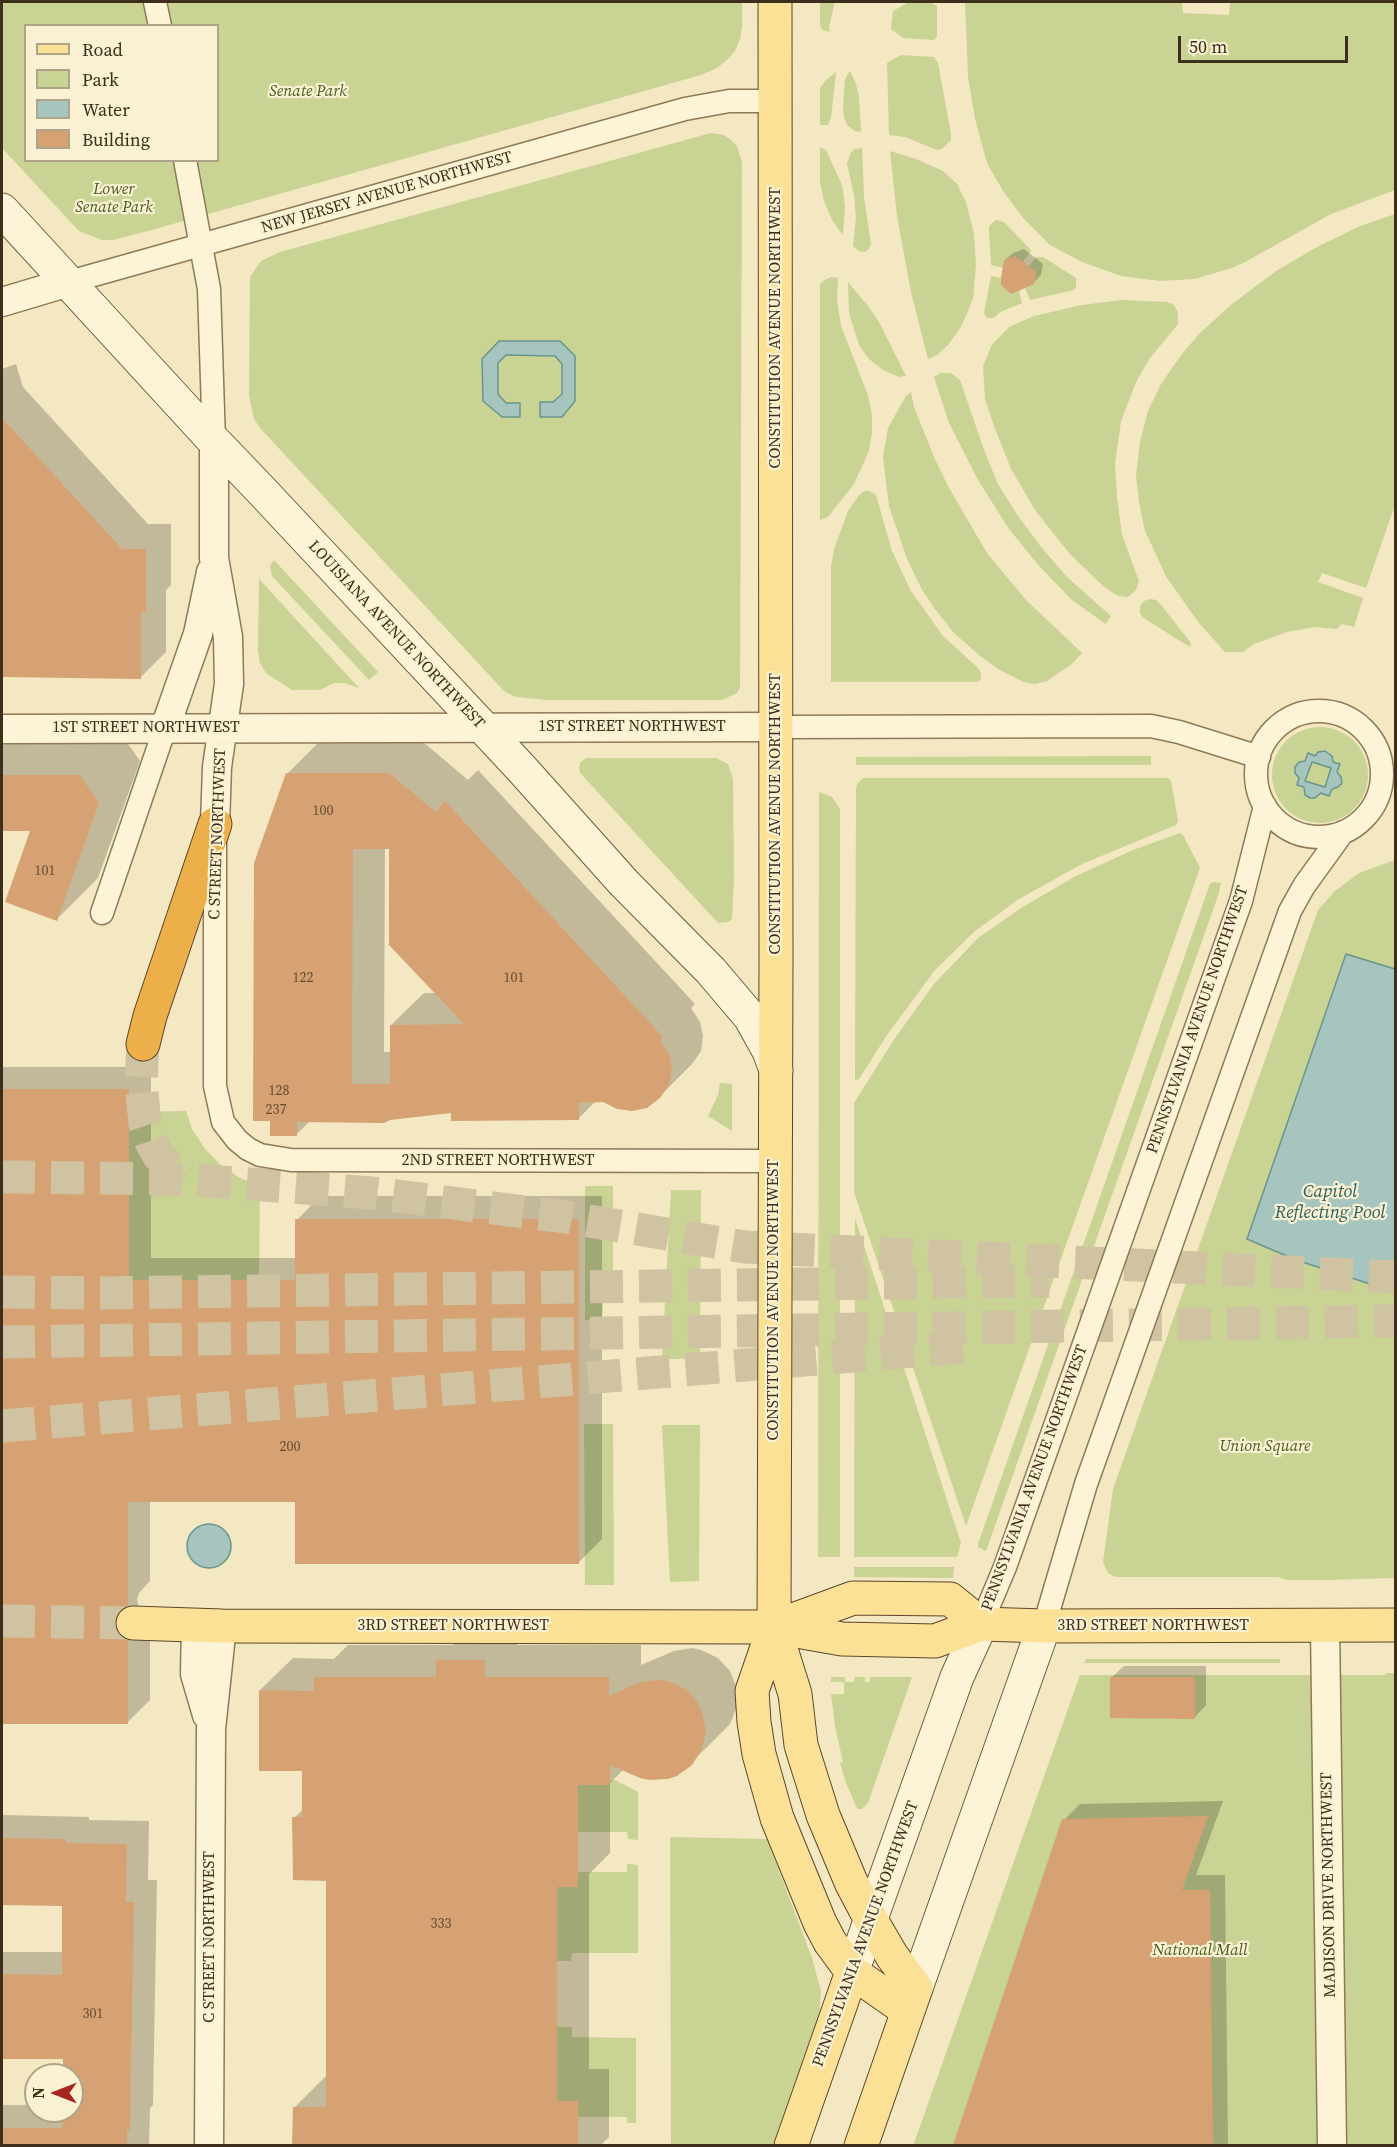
<!DOCTYPE html>
<html>
<head>
<meta charset="utf-8">
<style>
	body { margin:0 }
	#map { position:relative; width:1397px; height:2147px; overflow:hidden; background:#f3e8c2; font-family:"Source Serif 4",serif }
	canvas { display:block }
	.frame { position:absolute; inset:0; border:3px solid #3e2f1c; pointer-events:none }
	.legend { position:absolute; left:24px; top:24px; width:195px; height:138px; box-sizing:border-box; background:#faf1d3; border:2px solid #afa38a; margin:0; padding:8px 10px; list-style:none; font-size:18px; color:#3e2f1c }
	.legend li { display:flex; align-items:center; gap:12px; height:30px }
	.legend b { width:30px; border:2px solid #afa38a }
	.north { position:absolute; left:24px; top:2063px; width:60px; height:60px; box-sizing:border-box; background:#faf1d3; border:2px solid #afa38a; border-radius:50%; rotate:270deg; font-size:16px; font-weight:700; line-height:24px; text-align:center; color:#3e2f1c }
	.north::after { content:''; display:block; margin:auto; width:21px; height:27px; background:#a6261f; clip-path:polygon(50% 0,100% 100%,50% 72%,0 100%) }
	.scale { position:absolute; left:1178px; top:36px; width:170px; height:27px; box-sizing:border-box; border:3px solid #3e2f1c; border-top:0; padding-left:8px; font-size:18px; line-height:21px; white-space:nowrap; color:#3e2f1c; -webkit-text-stroke:4px #faf1d3; paint-order:stroke }
</style>
</head>
<body>
<div id="map">
<canvas width="1397" height="2147"></canvas>
<div class="frame"></div>
<ul class="legend">
<li><b style="height:8px;background:#fbe196"></b>Road</li>
<li><b style="height:16px;background:#c8d394"></b>Park</li>
<li><b style="height:16px;background:#a5c5be"></b>Water</li>
<li><b style="height:16px;background:#d6a273"></b>Building</li>
</ul>
<div class="north">N</div>
<div class="scale">50 m</div>
</div>
<script>
const c = document.querySelector('canvas').getContext('2d');
c.lineJoin = 'round';
function paint(path, color) {
  c.fillStyle = color;
  c.fill(path, 'evenodd');
}
function toPath(rows) {
  const path = new Path2D();
  for (const r of rows) {
    if (r.length === 3) {
      path.moveTo(r[0] + r[2], r[1]);
      path.arc(r[0], r[1], r[2], 0, 2 * Math.PI);
      continue;
    }
    path.moveTo(r[0], r[1]);
    for (let i = 2; i < r.length; i += 2) path.lineTo(r[i], r[i + 1]);
  }
  return path;
}
function stroke(path, color, width, dash) {
  c.strokeStyle = color;
  c.lineWidth = width;
  c.lineCap = dash ? 'butt' : 'round';
  c.setLineDash(dash || []);
  c.stroke(path);
}
function write(font, color, halo, rows, align = 'center') {
  c.font = font + ' "Source Serif 4",serif';
  c.lineWidth = 4.5;
  c.setLineDash([]);
  c.textBaseline = 'middle';
  c.strokeStyle = halo;
  c.fillStyle = color;
  for (const [text, x, y, turn = 0] of rows) {
    c.save();
    c.translate(x, y);
    c.rotate((+turn || 0) * Math.PI / 180);
    c.textAlign = isNaN(turn) ? turn : align;
    if (halo) c.strokeText(text, 0, 0);
    c.fillText(text, 0, 0);
    c.restore();
  }
}
const green = toPath([
	[2,2,742,2,742,26,740,39,735,51,727,60,717,68,701,75,155,229,113,240,102,240,79,231,2,148],
	[26,26,218,26,218,160,26,160],
	[820,2,835,2,829,27,830,32,822,30,820,24],
	[909,2,930,2,937,6,937,37,934,40,903,38,891,29,893,11],
	[965,2,1182,2,1183,13,1229,15,1230,2,1395,2,1395,190,1331,214,1245,262,1232,268,1194,279,1160,281,1121,276,1082,262,1050,245,1024,219,1003,191,987,163,975,119,968,77],
	[901,55,934,57,938,63,951,134,951,140,942,149,937,150,905,137,889,135,887,63],
	[850,71,856,84,859,97,861,132,855,131,848,126,844,118,843,108,845,79],
	[836,72,831,118,828,125,820,125,820,88,827,79],
	[711,133,724,135,731,140,737,146,742,162,740,687,737,693,722,700,547,700,516,697,504,691,260,428,254,419,249,396,250,277,261,261,280,252],
	[820,147,826,150,842,185,845,206,843,235,832,220,824,201,820,182],
	[862,148,864,197,871,244,868,250,864,252,859,251,853,246,856,218,854,195,847,164,851,152,855,149],
	[890,151,916,159,943,171,957,184,966,202,974,234,976,264,973,299,961,327,948,345,937,355,928,359,911,292,897,216],
	[1395,214,1395,505,1366,588,1322,573,1318,582,1363,598,1354,627,1342,624,1337,629,1315,627,1287,632,1254,644,1243,652,1225,652,1199,623,1167,578,1145,531,1139,502,1136,475,1140,442,1148,411,1161,384,1182,354,1200,333,1232,304,1276,271,1317,247,1360,226],
	[996,220,1004,222,1030,249,1031,251,1023,262,1029,266,1036,257,1043,257,1076,278,1076,287,1074,290,1030,300,1025,288,1019,291,1022,303,1000,312,994,318,987,318,984,313,991,276,1001,278,1003,268,991,265,989,231,989,226],
	[831,277,838,278,837,300,841,326,868,395,872,415,872,433,869,451,854,484,828,517,820,520,820,284,826,279],
	[848,282,869,307,879,322,906,376,899,377,883,370,869,359,859,345,849,313],
	[1122,300,1166,302,1173,304,1178,312,1178,324,1150,358,1136,382,1121,421,1115,464,1117,497,1122,535,1139,581,1136,590,1128,597,1118,596,1103,586,1069,553,1035,510,1011,469,994,426,985,399,983,367,991,346,1009,327,1034,316,1082,305],
	[941,373,951,373,960,380,984,450,998,484,1018,516,1041,547,1067,577,1111,616,1106,624,1073,601,1040,567,1009,529,978,480,949,423,934,377],
	[911,392,914,407,934,457,949,488,987,553,1026,600,1082,653,1072,664,1047,681,1035,684,1023,682,998,669,979,655,954,633,935,609,921,588,907,559,889,506,883,457,888,428,906,396],
	[864,491,869,491,876,495,892,551,911,591,943,636,978,668,981,673,981,680,976,682,831,682,831,567,834,549,848,511,860,494],
	[274,560,378,672,369,680,272,576,270,566],
	[259,579,359,688,344,683,334,683,320,690,292,690,266,673,260,663,258,650],
	[1150,599,1156,600,1161,605,1191,643,1190,647,1145,619,1140,614,1140,606,1144,601],
	[1320,775,48],
	[1151,756,1151,765,856,765,856,757],
	[586,758,716,758,728,764,733,779,734,878,732,919,728,922,718,923,581,774,579,770,580,763],
	[863,778,1168,778,1171,781,1178,821,1176,825,1082,864,1019,899,975,931,935,970,887,1035,859,1079,855,1080,856,789,857,784],
	[819,792,832,797,840,809,840,1557,818,1557],
	[1180,833,1183,835,1200,868,966,1526,854,1192,854,1103,893,1041,934,984,978,938,1021,908,1076,876,1133,850],
	[1395,860,1395,1578,1327,1580,1286,1580,1278,1577,1116,1577,1108,1573,1103,1562,1113,1489,1318,910,1335,891,1359,873],
	[1213,882,1221,883,1219,893,986,1551,978,1547,978,1544,1210,884],
	[720,1083,732,1084,732,1131,708,1116,718,1095],
	[186,1111,192,1129,205,1149,223,1167,240,1178,260,1185,259,1280,129,1280,129,1112],
	[585,1186,613,1186,613,1303,603,1303,602,1320,585,1320],
	[671,1190,701,1190,700,1359,662,1359],
	[855,1218,961,1543,957,1557,854,1557],
	[584,1424,613,1424,614,1585,585,1585],
	[662,1425,700,1425,699,1581,670,1582],
	[854,1567,954,1567,953,1578,854,1577],
	[1086,1659,1280,1659,1280,1663,1084,1663],
	[1386,1673,1395,1673,1395,2145,913,2146,1080,1675,1385,1675],
	[831,1677,845,1677,845,1682,854,1682,855,1677,865,1677,865,1682,870,1682,870,1677,912,1677,868,1803,862,1809,858,1809,856,1806,846,1783,840,1763,843,1762,835,1726,831,1694,844,1694,844,1682,831,1682],
	[615,1780,638,1792,638,1840,628,1839,627,1832,578,1832,578,1818,570,1817,570,1785],
	[670,1837,767,1839,812,1958,821,1991,819,2015,773,2145,671,2145],
	[627,1864,638,1865,638,1953,572,1953,571,1961,557,1961,557,1887,578,1886,578,1872,627,1872],
	[557,2027,572,2027,572,2037,636,2038,636,2123,627,2123,627,2117,578,2117,578,2101,557,2101]
]);
const water = toPath([
	[499,341,560,341,575,356,575,401,562,417,540,417,540,402,553,402,562,394,562,364,555,356,506,355,498,363,498,394,506,403,520,403,520,417,502,417,483,401,482,359,499,341],
	[1325,751,1332,756,1333,762,1340,764,1337,772,1341,777,1342,783,1338,787,1332,789,1329,796,1321,793,1315,798,1310,798,1305,795,1304,787,1297,785,1299,778,1295,773,1295,767,1299,762,1305,761,1308,753,1315,756,1318,752,1325,751],
	[1312,762,1331,768,1325,787,1305,781,1312,762],
	[1346,954,1395,969,1395,1292,1296,1260,1247,1239,1346,954],
	[209,1546,22]
]);
const shadow = toPath([
	[1024,249,1043,264,1041,275,1033,283,1005,260,1013,253],
	[16,364,23,387,148,524,171,524,171,585,166,590,166,652,140,678,2,676,2,369],
	[2,735,122,735,140,761,98,878,57,919,32,830,2,829],
	[320,741,422,741,468,780,478,770,695,1004,691,1008,700,1022,703,1036,701,1051,692,1064,659,1097,596,1101,578,1119,453,1112,310,1121,297,1134,287,774],
	[385,847,391,847,436,993,424,993,391,1025,391,1052,384,1052],
	[2,1067,151,1067,151,1258,297,1258,297,1220,320,1196,602,1196,602,1539,579,1562,296,1500,150,1500,150,1581,139,1593,137,1599,139,1609,150,1618,150,1700,127,1723,2,1723],
	[469,1629,517,1629,517,1645,641,1645,641,1665,674,1651,692,1648,701,1650,718,1658,730,1671,737,1688,737,1706,730,1724,684,1770,624,1769,610,1783,610,1853,589,1874,589,2069,609,2069,609,2137,600,2146,294,2146,294,2108,326,2076,327,1879,294,1818,304,1808,304,1770,260,1690,293,1658,334,1659,348,1645,453,1645],
	[1124,1666,1206,1666,1206,1705,1195,1717,1112,1677],
	[1223,1801,1196,1875,1225,1875,1228,2146,955,2146,1064,1820,1080,1804],
	[2,1815,89,1817,89,1820,149,1821,148,1880,157,1880,153,2105,150,2108,149,2146,2,2146,2,2105,36,2105,36,2111,72,2111,72,2075,64,2075,64,2058,2,2057,2,1952,63,1952,64,1904,2,1904]
]);
const building = toPath([
	[1015,256,1036,272,1034,284,1011,294,1001,285,1001,278,1004,260],
	[2,418,122,549,146,549,146,612,141,612,141,679,2,677],
	[286,773,389,773,436,812,445,801,663,1037,660,1041,669,1054,672,1070,669,1085,660,1098,647,1108,632,1111,617,1109,603,1102,579,1103,579,1120,451,1121,451,1113,390,1120,384,1123,297,1122,297,1136,270,1136,270,1121,253,1121,254,863],
	[353,849,389,849,389,945,464,1024,390,1025,390,1084,352,1084],
	[2,775,80,775,99,803,57,921,5,902,30,831,2,831],
	[2,1089,129,1089,129,1280,295,1280,295,1219,579,1219,579,1564,295,1564,295,1502,128,1502,128,1605,117,1613,114,1623,117,1632,123,1639,128,1640,128,1724,2,1724],
	[436,1660,485,1660,485,1677,609,1677,609,1696,640,1682,659,1680,668,1681,686,1689,698,1703,702,1712,706,1730,702,1749,692,1765,677,1776,668,1779,649,1780,640,1778,610,1765,610,1785,578,1785,578,1887,557,1887,557,2101,578,2101,578,2145,292,2145,293,2107,326,2107,326,1881,293,1880,292,1817,302,1817,302,1771,259,1771,259,1690,314,1691,314,1677,436,1677],
	[1110,1677,1195,1677,1195,1719,1110,1718],
	[1208,1816,1182,1890,1210,1890,1213,2145,953,2145,1062,1819],
	[2,1838,66,1839,66,1843,127,1844,126,1902,134,1902,130,2130,127,2130,127,2145,2,2145,2,2128,62,2128,62,2111,72,2111,72,2075,63,2075,63,2059,2,2059,2,1974,62,1975,62,1906,2,1905]
]);
const primaryTunnel = toPath([
	[2,1621,133,1623]
]);
const motorwayTunnel = toPath([
	[143,1044,141,1082,145,1124,151,1142,159,1156,182,1179],
	[2,1177,182,1179,372,1193,565,1217,745,1247,1395,1277],
	[2,1292,99,1293,1049,1281],
	[2,1342,1396,1321],
	[2,1426,964,1347]
]);
const minor = toPath([
	[155,2,160,26],
	[185,160,209,289,214,441],
	[69,282,685,109,729,101,776,101],
	[1319,774,63],
	[776,727,1151,726,1179,732,1259,757],
	[215,844,215,1086,223,1122,237,1140,248,1149,260,1155,291,1160,775,1161],
	[102,913,165,728],
	[981,1624,1005,1567,1241,901,1265,806],
	[1044,1626,1086,1484,1290,911,1304,886,1343,832]
]);
const tertiary = toPath([
	[2,302,69,282],
	[214,441,214,558,228,637,229,684,217,767,215,824],
	[165,728,198,634,211,572],
	[2,729,776,727],
	[196,1625,195,1674,207,1715],
	[1325,1625,1332,2146],
	[209,2146,211,1729,222,1626]
]);
const secondary = toPath([
	[2,210,214,441,261,490,521,768,624,883,711,971,750,1017,769,1051,776,1070],
	[852,1972,957,1677,981,1624],
	[916,1988,1044,1626]
]);
const primary = toPath([
	[775,2,776,957,774,1627,795,1694,801,1745,823,1815,851,1882,871,1920,892,1956,916,1988,861,2146],
	[133,1623,222,1626,774,1627,842,1639,935,1641,981,1624,1044,1626,1396,1625],
	[774,1627,752,1691,754,1722,759,1754,777,1818,820,1923,830,1942,852,1972,908,2011],
	[774,1627,853,1598,950,1599,981,1624],
	[791,2146,852,1972]
]);
const motorway = toPath([
	[143,1044,150,1016,215,824]
]);
const numberNames = [
	["100",323,811],
	["101",45,871],
	["122",303,978],
	["101",514,978],
	["128",279,1091],
	["237",276,1110],
	["200",290,1447],
	["333",441,1924],
	["301",93,2014]
];
const parkNames = [
	["Senate Park",308,92],
	["Lower",114,190],
	["Senate Park",114,208],
	["Union Square",1265,1447],
	["National Mall",1200,1951]
];
const streetNames = [
	["NEW JERSEY AVENUE NORTHWEST",387,193,-16],
	["CONSTITUTION AVENUE NORTHWEST",776,328,-90],
	["LOUISIANA AVENUE NORTHWEST",396,635,47],
	["1ST STREET NORTHWEST",632,727],
	["1ST STREET NORTHWEST",146,728],
	["CONSTITUTION AVENUE NORTHWEST",776,814,-90],
	["C STREET NORTHWEST",218,834,-88],
	["PENNSYLVANIA AVENUE NORTHWEST",1198,1020,-71],
	["2ND STREET NORTHWEST",498,1161],
	["CONSTITUTION AVENUE NORTHWEST",774,1300,-90],
	["PENNSYLVANIA AVENUE NORTHWEST",1035,1478,-70],
	["3RD STREET NORTHWEST",453,1626],
	["3RD STREET NORTHWEST",1153,1626],
	["MADISON DRIVE NORTHWEST",1329,1885,-91],
	["PENNSYLVANIA AVENUE NORTHWEST",866,1934,-70],
	["C STREET NORTHWEST",210,1937,-90]
];
const waterNames = [
	["Capitol",1330,1192],
	["Reflecting Pool",1330,1213]
];
paint(green, '#c8d394');
paint(water, '#a5c5be');
stroke(water, '#6a958d', 1.5);
paint(shadow, '#0003');
paint(building, '#d6a273');
stroke(primaryTunnel, '#cfc3a1', 33, [33, 16]);
stroke(motorwayTunnel, '#cfc3a1', 33, [33, 16]);
stroke(minor, '#907956', 25);
stroke(tertiary, '#907956', 31);
stroke(secondary, '#72593a', 35);
stroke(primary, '#5d462b', 35);
stroke(motorway, '#5d462b', 35);
stroke(minor, '#fdf4d7', 22);
stroke(tertiary, '#fdf4d7', 28);
stroke(secondary, '#fdf4d7', 33);
stroke(primary, '#fbe196', 33);
stroke(motorway, '#ecaf49', 33);
write('14px', '#644c32', null, numberNames);
write('italic 16px', '#4a5d21', '#faf1d3', parkNames);
write('16px', '#3e2f1c', '#faf1d3', streetNames);
write('italic 18px', '#2a5f5f', '#faf1d3', waterNames);
</script>
</body>
</html>
